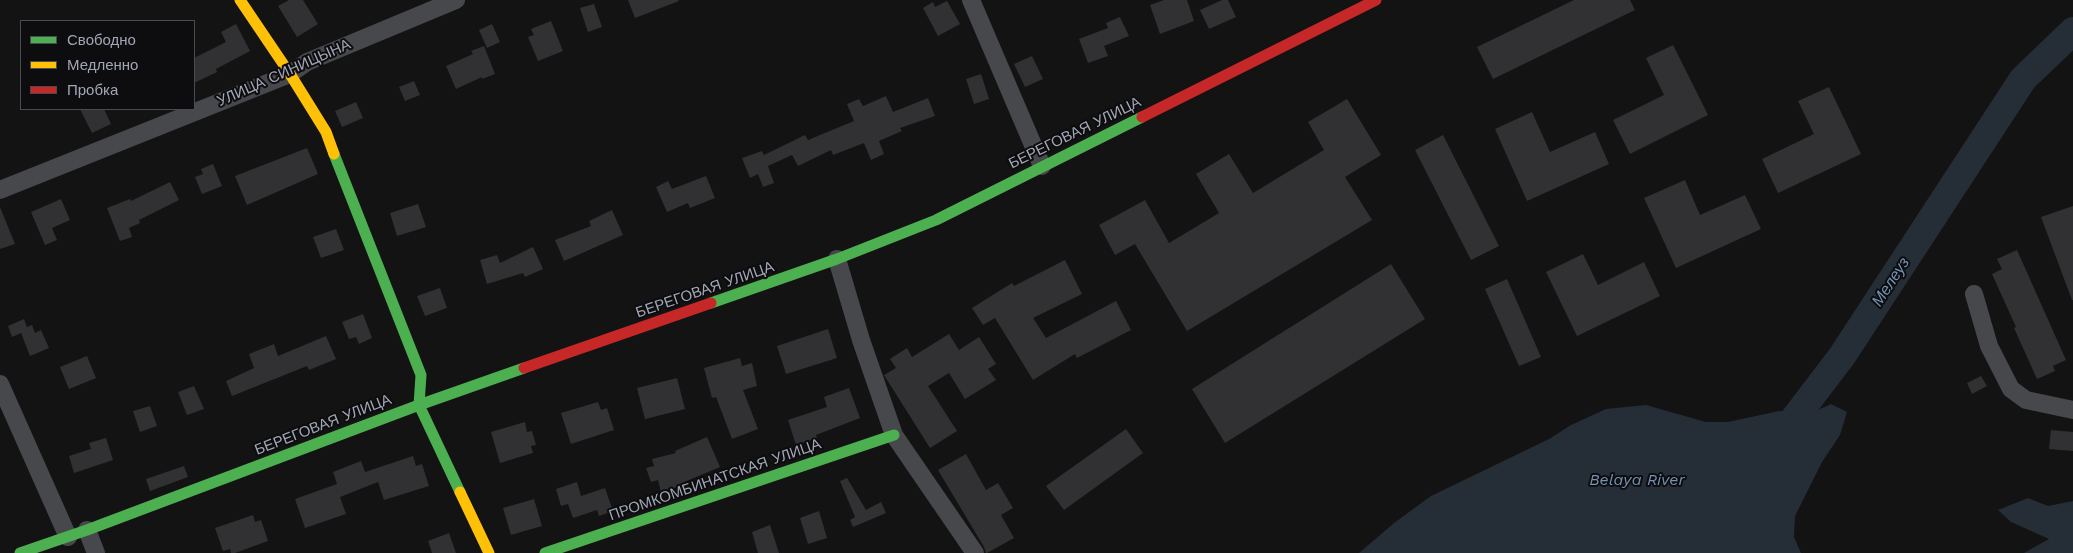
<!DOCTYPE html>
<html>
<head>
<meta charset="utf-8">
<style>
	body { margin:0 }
	#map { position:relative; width:2073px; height:553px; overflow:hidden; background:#131313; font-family:"Work Sans",sans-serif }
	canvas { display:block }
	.legend { position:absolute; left:20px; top:20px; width:175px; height:90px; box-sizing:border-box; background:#0d0d0f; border:1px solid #494b52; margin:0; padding:6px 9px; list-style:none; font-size:15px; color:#a2a7b6 }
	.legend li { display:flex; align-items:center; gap:10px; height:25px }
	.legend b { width:25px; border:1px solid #494b52 }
</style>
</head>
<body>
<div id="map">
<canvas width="2073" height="553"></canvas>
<ul class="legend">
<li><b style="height:6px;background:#4caf50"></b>Свободно</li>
<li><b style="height:6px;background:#ffc107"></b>Медленно</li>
<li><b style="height:6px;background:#c62828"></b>Пробка</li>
</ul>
</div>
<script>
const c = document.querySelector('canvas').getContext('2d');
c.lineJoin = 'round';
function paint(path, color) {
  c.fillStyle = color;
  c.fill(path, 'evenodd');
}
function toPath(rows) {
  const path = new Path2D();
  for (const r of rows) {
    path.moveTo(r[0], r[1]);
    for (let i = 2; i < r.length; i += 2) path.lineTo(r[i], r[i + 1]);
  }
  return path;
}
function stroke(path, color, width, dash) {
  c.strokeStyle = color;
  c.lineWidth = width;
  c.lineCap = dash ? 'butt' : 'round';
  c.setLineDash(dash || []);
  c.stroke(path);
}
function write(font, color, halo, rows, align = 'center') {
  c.font = font + ' "Work Sans",sans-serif';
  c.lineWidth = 4;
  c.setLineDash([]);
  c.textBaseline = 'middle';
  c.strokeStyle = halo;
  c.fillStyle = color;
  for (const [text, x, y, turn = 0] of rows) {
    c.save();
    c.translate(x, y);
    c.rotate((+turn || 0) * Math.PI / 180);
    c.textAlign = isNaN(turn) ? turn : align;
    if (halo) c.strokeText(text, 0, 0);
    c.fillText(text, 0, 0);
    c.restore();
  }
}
const water = toPath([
	[1831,404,1847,412,1840,435,1822,462,1795,516,1794,537,1801,553,1359,553,1394,523,1431,496,1549,439,1571,425,1606,409,1646,405,1706,422,1728,422,1779,411,1814,412],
	[2028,498,2048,506,2073,501,2073,553,2024,553,2049,539,2011,522,1998,510]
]);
const river = toPath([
	[1778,440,1842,356,2023,79,2073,31]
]);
const building = toPath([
	[289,0,303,0,318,24,297,37,278,6],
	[628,0,678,0,679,1,635,18],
	[1164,0,1187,0,1194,21,1160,34,1150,5],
	[1222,0,1228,0,1236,17,1209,29,1200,10],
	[1574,0,1630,0,1635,10,1493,79,1477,47],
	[947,1,960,24,938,36,923,8,933,2,935,7],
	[594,4,602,27,588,32,580,8],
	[1120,17,1129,36,1104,46,1108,56,1088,63,1079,39,1108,28,1106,23],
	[551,21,563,51,538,61,528,37,534,35,531,29],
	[236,24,250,51,216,69,217,72,194,83,194,58,226,42,221,32],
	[492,24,500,42,487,48,479,30],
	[1673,45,1708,115,1630,154,1613,120,1664,95,1646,58],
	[484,46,495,74,482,79,482,77,456,89,446,66,473,54,471,51],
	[1032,56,1043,79,1025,87,1014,64],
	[981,74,989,99,974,104,966,79],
	[414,81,420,95,405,101,399,87],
	[1829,87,1861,154,1778,193,1762,159,1814,134,1798,101],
	[886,96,893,112,928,98,935,116,900,128,902,131,879,141,884,154,871,160,864,143,833,155,831,150,798,166,792,155,768,166,774,183,763,187,758,174,750,178,742,158,762,151,764,155,805,135,808,140,854,121,847,104,859,99,863,106],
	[1347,99,1381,155,1345,177,1372,220,1187,331,1135,244,1115,255,1099,225,1145,200,1169,243,1219,213,1196,174,1229,154,1253,193,1324,150,1308,122],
	[356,102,363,118,342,127,335,111],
	[80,109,104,109,111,124,92,133],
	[1532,112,1550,152,1595,132,1609,164,1527,201,1495,129],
	[1443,135,1499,246,1471,260,1415,150],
	[307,148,318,174,247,205,235,176],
	[213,164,222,186,202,194,195,177,203,174,201,169],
	[706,176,715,198,690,208,688,203,667,212,656,187,668,181,672,189],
	[1685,180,1700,215,1745,195,1761,229,1676,268,1644,198],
	[170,182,179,200,139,220,140,223,129,228,132,237,120,241,107,208,130,199,131,201],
	[61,199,70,220,52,228,57,240,45,245,31,212],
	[418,204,426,227,397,236,390,213],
	[2073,206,2073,300,2072,300,2041,217],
	[0,207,15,244,0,249],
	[612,210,623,235,564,261,555,240,591,226,589,221],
	[336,229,344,250,321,258,313,237],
	[533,247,543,269,525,277,523,273,487,284,480,260,497,255,500,263],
	[2017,250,2066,360,2053,366,2055,371,2037,379,2014,328,2016,327,1992,274,2002,269,1997,259],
	[1583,254,1598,285,1644,262,1660,296,1577,336,1546,272],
	[1065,260,1082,294,1033,318,1046,338,1116,301,1131,330,1077,358,1075,354,1033,380,995,318,983,325,972,308,1012,283,1014,286],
	[1391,264,1425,319,1225,443,1192,389],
	[1507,279,1541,357,1519,366,1485,289],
	[440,288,447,308,425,316,417,296],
	[363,314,372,338,359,344,356,337,349,339,342,322],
	[24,319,27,327,32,325,35,333,41,330,49,348,30,356,21,333,12,337,8,326],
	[828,329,837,358,786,374,777,346],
	[949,334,959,350,979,337,996,364,988,369,996,380,965,399,949,373,928,386,957,431,930,448,884,375,896,368,890,359,907,348,912,357],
	[326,336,336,359,309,370,307,366,232,396,226,381,254,368,249,354,274,344,278,356],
	[87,356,96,378,69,389,60,367],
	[740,358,742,366,752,363,757,386,743,390,758,429,732,439,716,397,712,398,704,368],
	[1981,376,1987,386,1972,394,1967,383],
	[677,378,685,409,645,419,637,388],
	[194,386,204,409,187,415,178,392],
	[849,388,860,418,816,435,817,438,796,445,788,420,827,407,824,397],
	[598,402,601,410,607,408,614,430,571,444,561,413],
	[150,406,157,426,140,432,133,411],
	[525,422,527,432,532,431,536,445,531,446,533,453,500,463,491,432],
	[1126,429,1143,453,1064,510,1046,486],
	[2051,430,2073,432,2073,451,2049,449],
	[707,437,720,467,677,485,677,487,661,492,658,480,651,482,646,468,654,466,652,459,676,453,675,451],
	[106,438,113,460,74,473,69,456,91,449,89,443],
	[966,454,986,490,998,483,1013,508,1001,515,1014,538,987,553,986,553,984,547,938,470],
	[413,456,416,466,422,464,429,486,384,500,378,482,340,497,346,514,305,528,295,499,337,484,333,472,361,461,365,472],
	[184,466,188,477,150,491,146,479],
	[847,478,866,510,881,502,886,513,853,527,850,520,855,517,840,481],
	[577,482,581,496,605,488,613,511,599,516,597,510,573,518,568,504,561,506,556,489],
	[534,499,542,526,511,535,503,508],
	[819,511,827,538,808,544,800,518],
	[253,515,255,522,261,520,268,541,235,553,231,553,230,549,223,551,215,528],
	[770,525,779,553,758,553,752,532],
	[449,533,456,553,432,553,428,541]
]);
const street = toPath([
	[971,0,1042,166],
	[0,190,290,74,307,62,456,0],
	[837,259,861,340,894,435,975,553],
	[1974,294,1989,346,2011,389,2026,400,2073,410],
	[0,384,68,537],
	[87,530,96,553]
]);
const fast = toPath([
	[334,154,421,375,419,405,460,492],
	[711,303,837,259,936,220,1142,117],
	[20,553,87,530,419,405,524,368],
	[545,553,894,435]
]);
const slow = toPath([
	[240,0,290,74,326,132,334,154],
	[460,492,489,553]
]);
const jam = toPath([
	[1142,117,1376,0],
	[524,368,711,303]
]);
const streetNames = [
	["УЛИЦА СИНИЦЫНА",284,73,-24],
	["БЕРЕГОВАЯ УЛИЦА",1075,133,-26],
	["БЕРЕГОВАЯ УЛИЦА",705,290,-19],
	["БЕРЕГОВАЯ УЛИЦА",323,425,-21],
	["ПРОМКОМБИНАТСКАЯ УЛИЦА",715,480,-19]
];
const waterNames = [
	["Мелеуз",1891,282,-57],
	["Belaya River",1637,480]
];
paint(water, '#252d36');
stroke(river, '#252d36', 28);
paint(building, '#313133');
stroke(street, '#47484c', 18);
stroke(fast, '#4caf50', 11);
stroke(slow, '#ffc107', 11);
stroke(jam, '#c62828', 11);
write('15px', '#a2a7b6', '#0d0d0f', streetNames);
write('italic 16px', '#7593b5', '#0d0d0f', waterNames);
</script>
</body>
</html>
